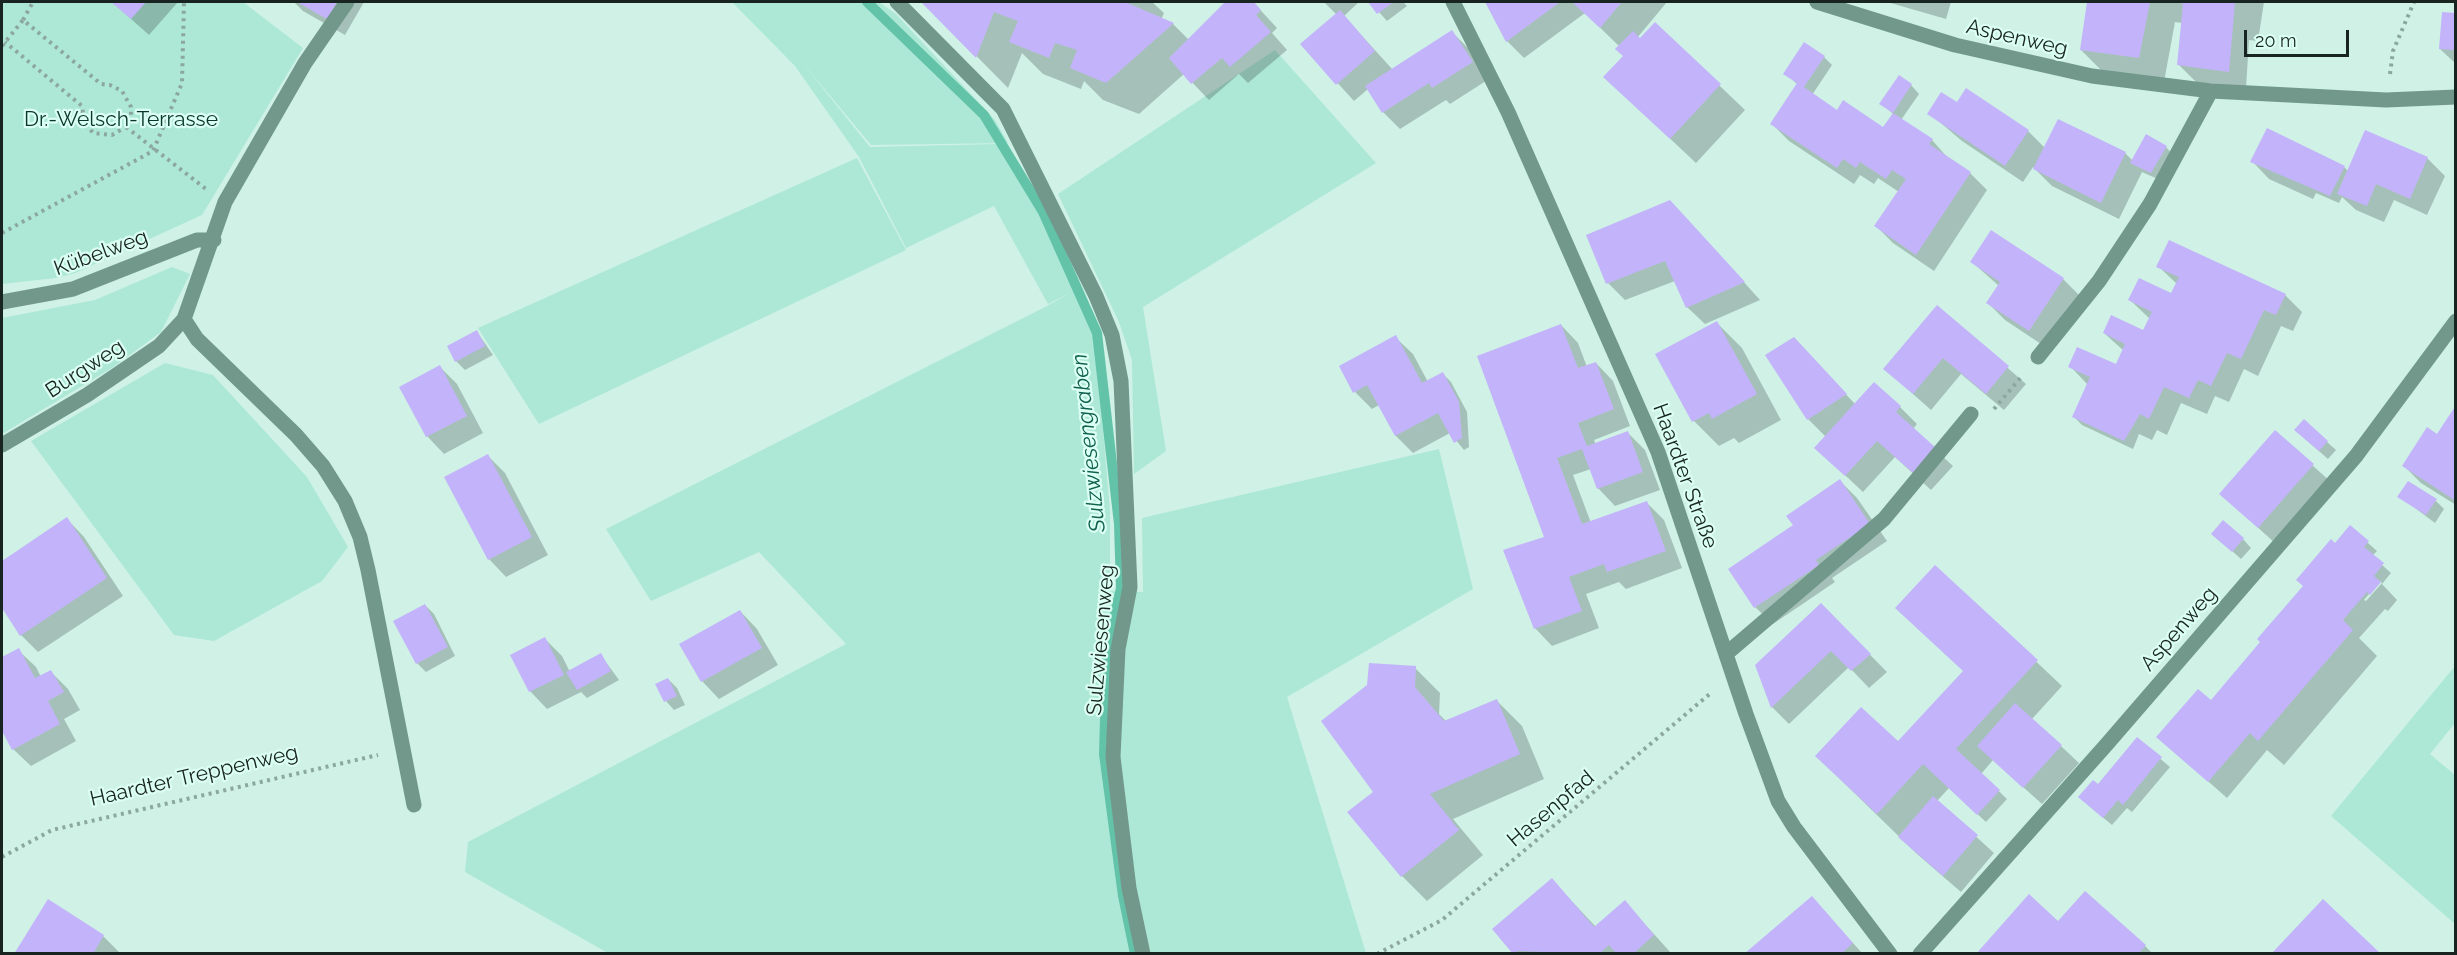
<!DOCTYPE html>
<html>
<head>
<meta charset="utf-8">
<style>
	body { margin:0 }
	#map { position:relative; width:2457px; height:955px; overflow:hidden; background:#cff1e6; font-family:Raleway,sans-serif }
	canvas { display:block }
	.frame { position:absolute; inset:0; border:3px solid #172420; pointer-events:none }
	.scale { position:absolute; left:2244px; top:30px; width:105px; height:27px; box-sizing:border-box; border:3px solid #172420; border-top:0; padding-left:8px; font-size:18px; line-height:21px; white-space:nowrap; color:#172420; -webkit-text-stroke:4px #dcfff3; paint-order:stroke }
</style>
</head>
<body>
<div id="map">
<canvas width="2457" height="955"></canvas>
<div class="frame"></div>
<div class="scale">20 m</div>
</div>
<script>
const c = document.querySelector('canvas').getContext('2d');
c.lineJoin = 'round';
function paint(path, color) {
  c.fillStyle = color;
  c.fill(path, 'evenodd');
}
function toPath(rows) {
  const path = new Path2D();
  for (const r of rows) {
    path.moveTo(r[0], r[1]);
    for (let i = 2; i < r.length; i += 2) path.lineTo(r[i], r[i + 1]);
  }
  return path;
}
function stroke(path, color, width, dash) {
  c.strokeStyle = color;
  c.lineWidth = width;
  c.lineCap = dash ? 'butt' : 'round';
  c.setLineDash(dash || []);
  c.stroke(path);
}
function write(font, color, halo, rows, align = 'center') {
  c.font = font + ' Raleway,sans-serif';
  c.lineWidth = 4.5;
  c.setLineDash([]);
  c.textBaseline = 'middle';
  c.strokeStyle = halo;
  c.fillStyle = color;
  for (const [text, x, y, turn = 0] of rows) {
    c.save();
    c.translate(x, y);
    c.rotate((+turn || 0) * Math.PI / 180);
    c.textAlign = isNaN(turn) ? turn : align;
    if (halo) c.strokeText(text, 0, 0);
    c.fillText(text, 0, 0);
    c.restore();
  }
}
const green = toPath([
	[2,2,243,2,303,48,202,215,75,273,56,278,2,284],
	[732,2,879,2,896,14,995,120,1008,143,871,145,801,61,870,147,998,144,1042,212,1095,333,1110,511,1110,591,1143,592,1142,518,1439,449,1473,589,1287,697,1366,953,608,953,465,872,468,842,846,644,759,552,651,601,606,529,1047,306,1068,294,1048,304,994,206,906,248,859,157,795,66],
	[1275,50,1376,163,1143,307,1166,451,1134,474,1132,360,1119,322,1058,194],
	[857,158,906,250,539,424,478,328],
	[172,267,190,274,161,332,112,368,2,434,2,318,95,300],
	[165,363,213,375,307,477,348,547,322,581,214,641,174,635,31,441],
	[2455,666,2455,723,2430,754,2455,775,2455,924,2331,816]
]);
const shadow = toPath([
	[112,2,178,2,149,35],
	[294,2,364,2,345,35,303,11],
	[923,2,1152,2,1164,13,1161,20,1173,24,1189,40,1228,2,1253,2,1277,28,1272,33,1287,50,1248,83,1239,74,1209,100,1184,74,1139,114,1103,100,1084,81,1081,89,1043,74,1022,53,1008,88],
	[1324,2,1359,2,1344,16,1393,70,1452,32,1469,49,1489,79,1450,104,1446,100,1400,129,1383,112,1368,89,1354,101,1302,44,1336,14],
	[1370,2,1403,2,1407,6,1387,21],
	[1487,2,1667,2,1637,38,1640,40,1655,24,1745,110,1696,163,1630,101,1624,56,1620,47,1585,13,1524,58,1507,41],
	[1887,2,1951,2,1946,19],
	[2089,2,2264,2,2258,41,2249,40,2246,88,2196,82,2178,64,2182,23,2175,22,2164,82,2106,75,2081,50],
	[2456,15,2456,64,2440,49],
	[1824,57,1832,65,1812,95,1837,112,1884,129,1893,114,1881,103,1911,85,1919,94,1901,120,1932,140,1948,158,1970,173,1987,190,1934,271,1893,243,1876,226,1899,192,1878,178,1874,184,1860,175,1854,184,1789,141,1772,124,1798,85,1785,73],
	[1958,104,2028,131,2045,148,2125,153,2133,161,2166,147,2174,156,2160,180,2142,172,2119,219,2052,186,2033,167,2023,182,1962,141,1929,113],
	[2427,158,2445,176,2427,215,2394,200,2384,222,2356,210,2342,197,2339,203,2316,193,2313,199,2269,179,2252,161,2344,167,2348,171],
	[1687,219,1760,300,1705,324,1687,307,1675,281,1625,300,1608,283],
	[1972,262,2063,279,2080,296,2047,348,2005,320,1988,303,1999,286],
	[2158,266,2285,295,2302,312,2293,331,2281,326,2258,376,2244,369,2229,402,2215,396,2207,414,2181,403,2167,435,2157,430,2152,440,2139,434,2133,449,2082,425,2074,417,2087,384,2070,366,2117,366,2124,351,2104,333,2144,332,2150,319,2130,300,2172,295,2177,284],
	[1938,307,2026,384,2004,410,1961,374,1931,410,1885,369],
	[1717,323,1742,348,1781,420,1739,443,1734,438,1719,446,1694,421,1657,355],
	[1561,325,1578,343,1587,367,1596,363,1613,381,1630,426,1594,440,1596,445,1628,433,1645,450,1660,490,1615,506,1598,488,1591,469,1573,475,1591,523,1647,503,1664,520,1682,568,1626,589,1619,582,1586,594,1599,628,1552,646,1535,628,1545,538],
	[477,332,493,355,465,370,456,361],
	[1395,337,1413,354,1428,382,1443,374,1451,382,1467,412,1469,447,1464,450,1450,433,1413,453,1396,436,1379,405,1372,409,1355,392],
	[1811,357,1855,404,1900,407,1917,424,1913,429,1953,466,1931,490,1895,457,1863,492,1816,448,1826,437,1808,419],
	[440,367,457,384,483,433,444,454,427,436],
	[2456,408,2456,505,2421,483,2404,466,2437,436],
	[2275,432,2331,482,2276,544,2221,494],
	[2305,439,2327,442,2336,450,2328,459],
	[488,456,505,473,548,555,506,577,489,559],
	[1840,481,1857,498,1887,541,1832,578,1835,582,1773,624,1755,607,1795,526],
	[2399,496,2436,501,2444,509,2435,523],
	[67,519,84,537,123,596,38,652,21,635,2,606,2,563],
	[2351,528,2377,551,2372,556,2391,573,2382,584,2397,600,2388,611,2385,609,2359,638,2377,656,2284,765,2267,750,2227,798,2158,737,2211,702,2262,642],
	[2380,581,2382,583,2366,601,2364,600],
	[2243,539,2251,548,2241,559,2222,542],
	[1936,567,2062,686,2032,719,2079,763,2042,804,1993,760,1981,774,2007,799,1986,822,1949,788,1937,801,1994,853,1961,892,1917,854,1842,781,1898,744,1964,672],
	[425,605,434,614,455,656,426,672,417,663,395,621],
	[1821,605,1887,672,1869,688,1849,667,1789,724,1772,707,1756,665],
	[740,611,757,629,778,665,719,699,702,681],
	[545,639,562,656,570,672,600,654,619,680,587,698,581,692,547,709,530,691],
	[18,650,36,667,41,677,51,672,68,689,80,710,64,719,76,741,31,766,13,749,2,728,2,659],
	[1415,668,1440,693,1439,714,1446,721,1497,701,1522,726,1544,779,1453,819,1483,855,1427,901,1402,876,1375,792],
	[668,679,677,688,685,705,674,710,666,701],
	[2137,739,2170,767,2132,812,2127,808,2112,825,2088,805],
	[1552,880,1596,927,1625,902,1671,953,1515,954,1494,929],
	[1812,898,1863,954,1746,954],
	[48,901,103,936,121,954,15,954],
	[2058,923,2145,946,2153,954,1978,954]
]);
const stream = toPath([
	[867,2,984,115,1043,212,1097,333,1119,524,1121,588,1107,649,1104,754,1123,896,1135,954]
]);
const building = toPath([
	[111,2,146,2,131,19],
	[297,2,337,2,327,19],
	[921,2,1125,2,1174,23,1106,83,1070,68,1077,50,1055,43,1049,58,1009,42,1018,21,994,12,976,58],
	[1225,2,1254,2,1261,10,1256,15,1271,32,1230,67,1222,58,1191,84,1169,58],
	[1368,2,1394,2,1377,14],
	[1485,2,1560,2,1506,42],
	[1572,2,1622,2,1600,28],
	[2087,2,2150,2,2139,58,2080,50],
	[2177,2,2235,2,2229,72,2177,65,2183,4],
	[1340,10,1375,51,1336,85,1300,44],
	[2442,12,2456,13,2456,50,2439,49],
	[1655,22,1721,84,1670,139,1603,77,1623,56,1615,49,1633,31,1640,38],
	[1452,30,1473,62,1432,88,1429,83,1382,113,1365,86],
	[1804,42,1825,56,1804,87,1837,110,1843,100,1883,127,1893,113,1933,139,1929,144,1971,172,1916,255,1874,226,1906,179,1892,170,1886,179,1860,162,1856,168,1843,159,1837,168,1770,124,1797,83,1783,74],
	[1899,75,1912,84,1893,113,1879,104],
	[1966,88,2029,130,2005,166,1927,114,1941,92,1957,102],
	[2058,119,2126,152,2101,203,2033,169],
	[2267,128,2345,166,2330,196,2250,162],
	[2365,130,2428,157,2410,199,2376,184,2367,206,2337,194],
	[2146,134,2167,146,2151,173,2130,163],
	[1670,200,1745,282,1686,308,1665,261,1606,284,1586,235],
	[1991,230,2064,278,2029,331,1986,303,2000,282,1970,262],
	[2169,240,2286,294,2276,315,2264,310,2241,359,2227,353,2211,386,2198,380,2189,398,2164,387,2149,419,2140,414,2124,441,2072,417,2090,377,2068,367,2077,347,2116,364,2125,344,2103,333,2111,315,2143,330,2152,312,2128,300,2139,278,2171,293,2179,277,2156,267],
	[1937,305,2009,366,1986,394,1943,358,1913,394,1883,369],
	[1717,321,1757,394,1712,419,1709,413,1692,422,1655,354],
	[1561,324,1578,368,1596,362,1614,409,1578,423,1587,446,1628,431,1643,472,1597,489,1582,449,1557,458,1582,524,1647,501,1666,551,1607,572,1604,564,1569,577,1582,611,1534,629,1503,550,1544,537,1477,356],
	[477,330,485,346,455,362,447,346],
	[1396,335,1422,383,1443,372,1459,402,1462,438,1454,443,1438,413,1395,436,1367,385,1353,393,1339,366],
	[1794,337,1847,394,1807,420,1765,355],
	[440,365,467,416,426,437,399,387],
	[1874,382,1901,406,1896,412,1936,448,1913,473,1877,441,1845,476,1814,448],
	[2456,405,2456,501,2402,466,2427,427,2437,434],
	[2304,419,2328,441,2319,451,2294,430],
	[2275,430,2314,464,2258,528,2219,494],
	[488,454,532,537,488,560,444,477],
	[1840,479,1870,524,1816,560,1819,565,1754,608,1728,569,1793,525,1786,516],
	[2408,481,2437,499,2426,515,2397,497],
	[67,517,107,578,20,636,2,608,2,561],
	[2223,520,2244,538,2232,552,2211,534],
	[2350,525,2369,541,2364,547,2384,563,2374,576,2381,582,2370,595,2367,592,2343,620,2353,630,2258,741,2250,733,2208,782,2156,737,2198,689,2211,700,2260,642,2257,639,2303,586,2296,580,2331,539,2335,543],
	[1935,565,2038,660,1956,749,2000,790,1977,815,1923,764,1877,814,1815,756,1861,707,1898,741,1963,671,1895,608],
	[1821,603,1871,654,1851,671,1831,651,1771,708,1755,665],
	[425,604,448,647,416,664,393,621],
	[740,610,762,648,701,682,679,644],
	[545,637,564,675,529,692,510,655],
	[19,648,35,678,51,670,64,692,48,701,60,724,12,750,2,731,2,657],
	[601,653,611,671,577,690,566,672],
	[1369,663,1416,666,1415,687,1444,721,1497,699,1520,754,1430,794,1459,830,1401,877,1347,812,1373,792,1321,721,1367,685],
	[668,678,677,696,664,702,655,684],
	[2015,703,2062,745,2023,788,1977,746],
	[2137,737,2162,757,2123,805,2118,800,2103,818,2078,797,2093,780,2098,784],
	[1933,796,1978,835,1943,876,1898,837],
	[1552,878,1594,927,1625,900,1654,935,1633,954,1617,954,1609,945,1599,954,1518,951,1513,954,1492,929],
	[2085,891,2146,945,2138,954,1976,954,2029,894,2058,921],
	[1812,896,1853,943,1841,954,1744,954],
	[48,899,104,935,93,954,14,954],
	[2323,899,2381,954,2271,954]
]);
const path = toPath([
	[23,20,33,2],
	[2,46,23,20,101,84,110,85,122,91,131,107,131,117,126,127,112,135,93,133,84,121,82,106,5,42],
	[2390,74,2393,51,2414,2],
	[126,127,206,189],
	[2,233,153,151,182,83,184,2],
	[1994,409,2022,376],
	[2,857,52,830,378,755],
	[1377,954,1442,920,1712,692]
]);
const minor = toPath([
	[897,2,1003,109,1096,296,1112,335,1121,381,1130,587,1118,649,1113,757,1129,888,1143,954],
	[1453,2,1508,112,1658,452,1746,714,1778,801,1794,827,1890,954],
	[1817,2,1955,45,2092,76,2211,91,2386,100,2456,97],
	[2,302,73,289,197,240,214,240],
	[184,319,197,339,296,435,323,466,345,501,360,537,368,570,414,805],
	[2038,357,2099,281,2150,204,2211,91],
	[2,445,87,395,159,346,184,319,225,202,305,63,347,2],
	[1726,654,1884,519,1971,414],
	[1920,954,2107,744,2356,456,2456,321]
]);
const streetNames = [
	["Aspenweg",2017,38,13],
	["Kübelweg",101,253,-20],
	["Burgweg",85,369,-33],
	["Haardter Straße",1685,476,70],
	["Aspenweg",2179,629,-49],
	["Sulzwiesenweg",1101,640,-85],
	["Haardter Treppenweg",194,776,-13],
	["Hasenpfad",1551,809,-40]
];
const parkNames = [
	["Dr.-Welsch-Terrasse",121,120]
];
const waterNames = [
	["Sulzwiesengraben",1089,443,-96]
];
paint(green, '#ade8d6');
paint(shadow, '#0003');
stroke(stream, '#63c3a9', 10);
paint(building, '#c2b3fa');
stroke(path, '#8ca79e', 4, [3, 4.5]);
stroke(minor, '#72988c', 15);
write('21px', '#172420', '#dcfff3', streetNames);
write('21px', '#09372d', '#dcfff3', parkNames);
write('italic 22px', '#10604e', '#dcfff3', waterNames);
</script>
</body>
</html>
